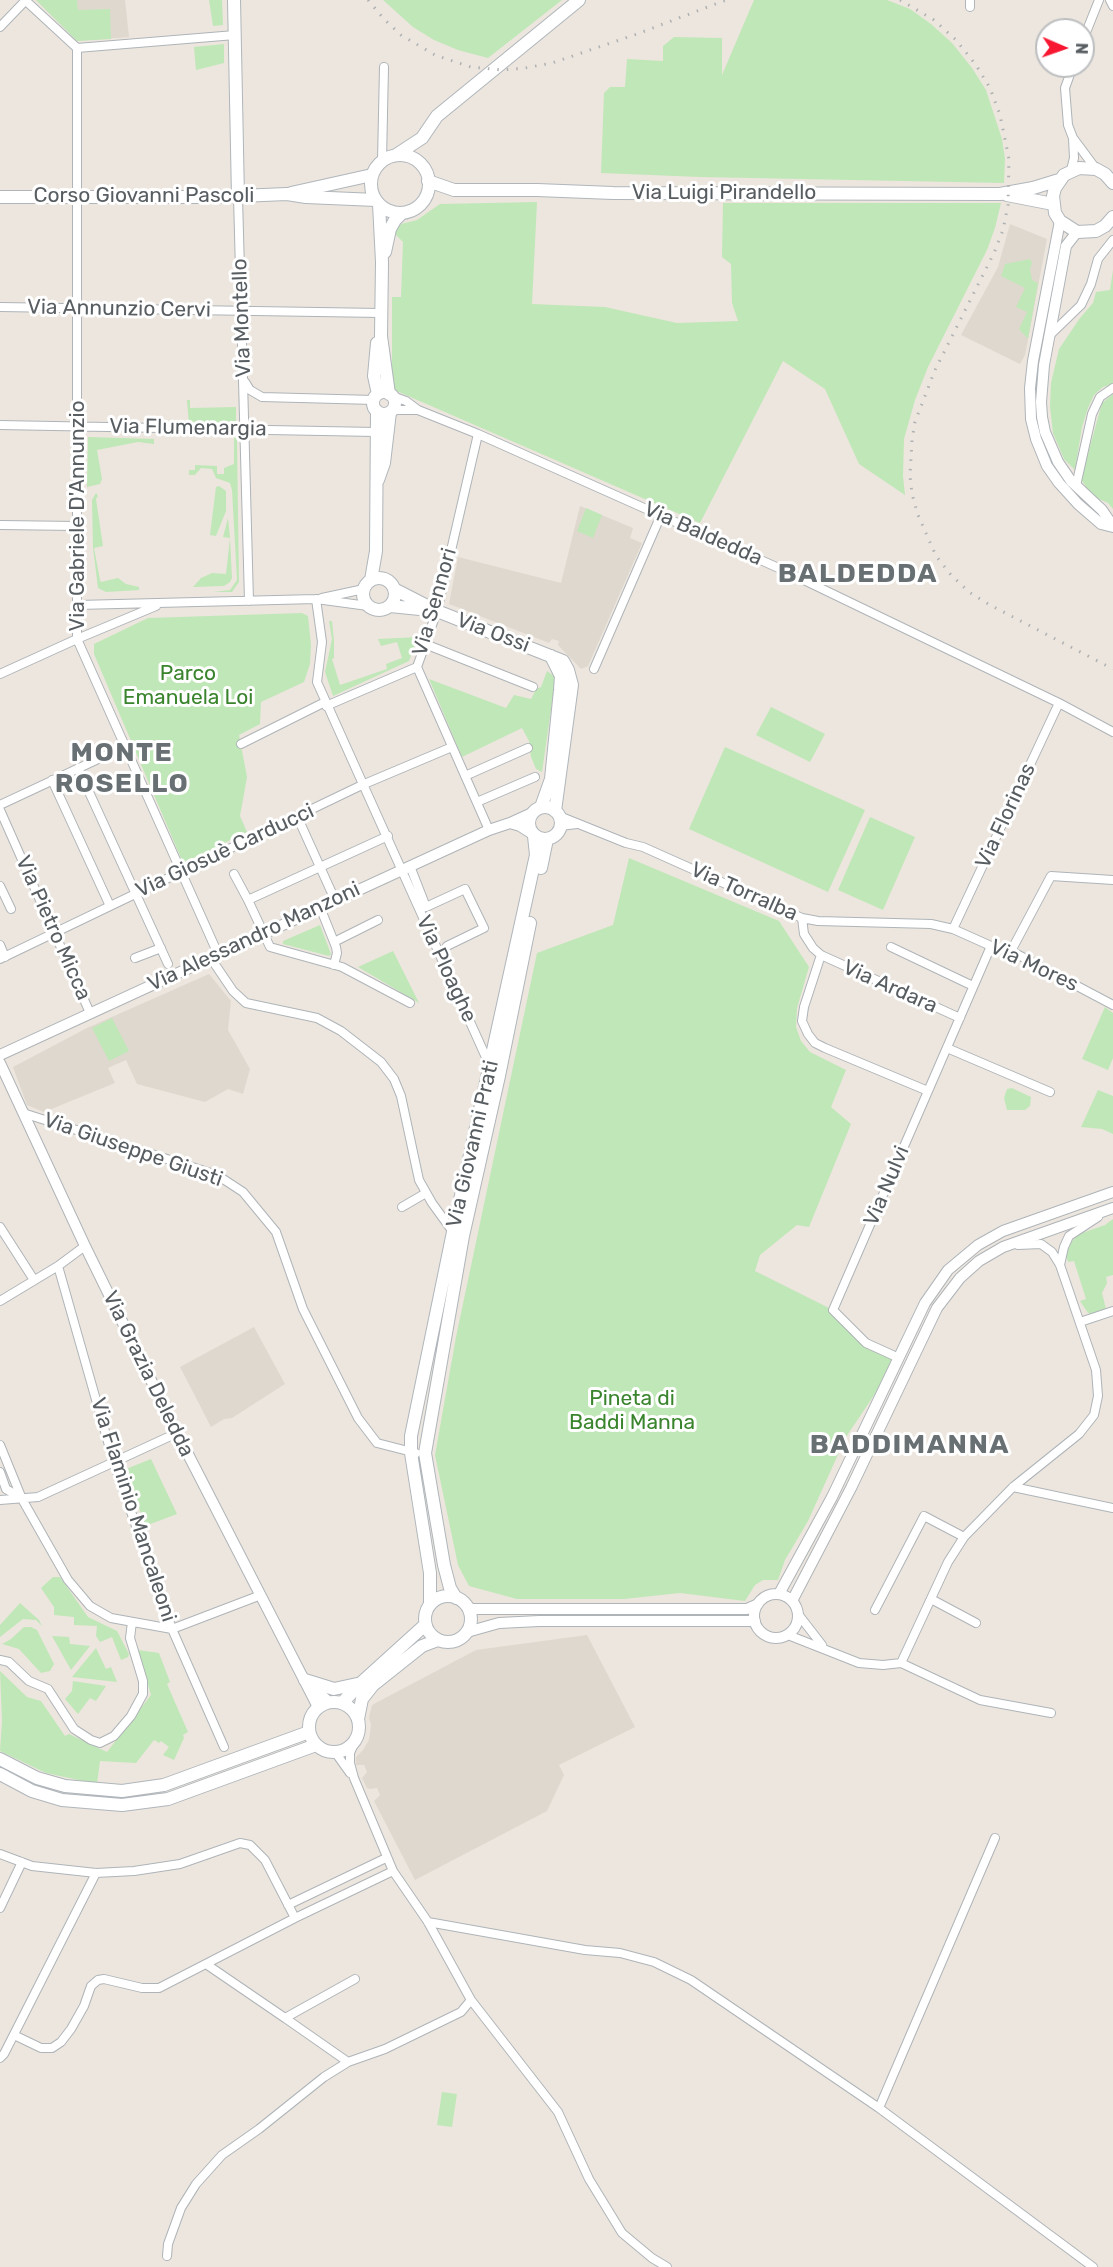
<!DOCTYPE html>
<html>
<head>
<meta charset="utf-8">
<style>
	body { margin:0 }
	#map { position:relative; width:1113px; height:2267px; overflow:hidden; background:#ece6de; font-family:Rubik,sans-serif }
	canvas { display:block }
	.north { position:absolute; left:1035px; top:18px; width:60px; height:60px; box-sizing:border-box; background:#fff; border:2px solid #bcbec0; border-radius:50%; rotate:92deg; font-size:16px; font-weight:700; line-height:24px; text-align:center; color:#575d61 }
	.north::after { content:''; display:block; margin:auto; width:21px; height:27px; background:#f81731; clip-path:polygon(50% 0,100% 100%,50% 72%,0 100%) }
</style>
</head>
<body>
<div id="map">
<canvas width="1113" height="2267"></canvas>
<div class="north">N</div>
</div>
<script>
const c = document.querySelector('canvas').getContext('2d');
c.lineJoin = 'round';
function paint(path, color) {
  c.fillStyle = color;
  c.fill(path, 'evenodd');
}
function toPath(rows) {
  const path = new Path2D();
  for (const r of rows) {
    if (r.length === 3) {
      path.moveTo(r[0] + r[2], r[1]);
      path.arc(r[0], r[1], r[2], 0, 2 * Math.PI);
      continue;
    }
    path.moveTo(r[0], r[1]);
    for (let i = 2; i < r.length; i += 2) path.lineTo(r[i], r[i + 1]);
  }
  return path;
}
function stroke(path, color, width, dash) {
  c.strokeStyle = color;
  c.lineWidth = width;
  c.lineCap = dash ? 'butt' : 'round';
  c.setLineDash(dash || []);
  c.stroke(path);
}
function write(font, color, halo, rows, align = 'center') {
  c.font = font + ' Rubik,sans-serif';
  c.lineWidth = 6;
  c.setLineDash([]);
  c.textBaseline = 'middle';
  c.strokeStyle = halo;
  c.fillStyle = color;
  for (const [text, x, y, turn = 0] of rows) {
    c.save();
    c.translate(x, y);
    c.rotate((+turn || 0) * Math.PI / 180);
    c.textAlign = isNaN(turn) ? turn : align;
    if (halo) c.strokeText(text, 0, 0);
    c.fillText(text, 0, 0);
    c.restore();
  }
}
const education = toPath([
	[36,0,125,0,129,37,77,41],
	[1010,224,1047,239,1025,355,1020,364,961,335,998,267],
	[580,506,633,528,630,538,642,543,588,666,581,669,558,645,559,641,552,639,549,643,449,604,458,557,561,583],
	[209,974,231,1001,228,1030,250,1069,243,1094,228,1089,205,1102,137,1084,126,1060,108,1068,115,1083,44,1112,27,1105,13,1067,87,1028],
	[254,1327,285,1384,232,1418,224,1419,211,1427,180,1367],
	[587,1635,635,1727,559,1765,564,1775,547,1811,415,1880,374,1801,380,1795,377,1788,370,1789,367,1788,362,1778,367,1772,364,1765,356,1765,356,1757,363,1750,369,1740,371,1725,369,1717,372,1705,476,1650]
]);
const green = toPath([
	[36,0,77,0,78,10,110,9,111,39,77,41],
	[209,0,222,0,223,25,213,26],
	[383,0,562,0,488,58,458,50,434,40,413,27],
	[754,0,887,0,910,9,931,24,952,43,972,68,986,90,1002,139,1005,159,1004,183,700,177,601,173,604,93,610,87,625,87,627,59,663,61,663,46,674,37,722,38,722,75],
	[224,44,224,63,196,70,194,47],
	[537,202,532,304,605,307,677,323,738,321,732,303,731,264,722,257,723,203,1001,203,995,228,987,250,928,367,915,400,904,439,903,476,905,495,859,464,825,389,783,361,700,523,392,389,392,297,401,297,403,242,395,234,397,228,401,224,417,220,440,204],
	[1030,259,1032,263,1030,269,1032,280,1038,283,1028,339,1019,329,1027,312,1016,307,1025,288,1001,276,1005,264],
	[1113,270,1113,384,1103,387,1094,395,1088,408,1082,427,1075,470,1064,459,1053,433,1050,407,1051,383,1059,349,1080,318,1093,303,1096,292,1110,290],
	[1113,394,1113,509,1108,503,1092,496,1081,479,1102,403],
	[187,400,190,400,190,408,236,407,236,423,189,425],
	[234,436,237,440,239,582,232,592,213,592,230,590,237,580,232,490,230,483,216,478,212,469,201,468,195,475,189,475,189,470,195,470,195,465,217,466,217,474,224,474,224,468,234,464],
	[88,437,154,439,154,444,138,442,97,450,102,479,100,484,87,487],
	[219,486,226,491,226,511,216,536,210,535,216,487],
	[96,493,98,496,96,499,103,546,94,548,100,580,101,582,118,578,126,584,139,587,139,590,106,592,98,588,93,548,92,500],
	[586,508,602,515,593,538,577,531],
	[228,518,230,538,232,578,230,582,224,586,193,587,201,578,212,573,226,574,230,538,223,537],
	[302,613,308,616,311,645,310,664,304,682,261,702,260,724,239,735,247,777,240,816,247,832,183,863,94,654,94,644,148,618],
	[329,621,332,621,334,641,334,658,332,659,340,685,387,669,386,664,402,658,397,642,381,646,378,639,418,637,409,661,333,696,325,672,332,639],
	[547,671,554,676,555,682,542,772,536,769,531,757,529,741,522,728,462,757,429,679,506,708,514,695,531,699,536,689,541,687],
	[771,707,825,734,810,762,756,735],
	[725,747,865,810,828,892,689,829],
	[870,817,915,837,883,910,838,890],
	[629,858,779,921,809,967,797,1008,796,1027,801,1041,810,1052,846,1070,831,1107,851,1124,809,1227,797,1225,760,1255,755,1271,833,1310,856,1334,899,1358,846,1437,808,1521,785,1560,778,1580,763,1580,755,1585,745,1601,680,1593,624,1599,517,1599,469,1586,458,1565,435,1455,456,1337,537,953,613,925],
	[320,925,331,954,329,956,283,944,283,941],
	[393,951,419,1003,358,967],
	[1105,1007,1113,1013,1113,1058,1108,1070,1082,1059],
	[112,1018,129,1051,109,1061,92,1028],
	[1012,1088,1031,1097,1030,1106,1025,1110,1007,1110,1004,1098,1007,1089],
	[1098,1090,1113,1096,1113,1134,1102,1129,1081,1127],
	[1113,1219,1113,1275,1106,1277,1107,1283,1102,1293,1106,1309,1093,1314,1088,1313,1080,1301,1086,1299,1074,1261,1068,1262,1066,1254,1069,1244,1079,1234,1105,1225],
	[151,1459,177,1514,145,1526,126,1469],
	[53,1577,60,1577,88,1617,117,1631,129,1654,128,1657,121,1660,112,1637,100,1642,96,1636,97,1626,74,1625,74,1617,54,1615,54,1607,41,1588],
	[20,1603,39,1620,42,1626,36,1620,23,1619,0,1637,0,1625],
	[24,1627,31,1627,37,1630,54,1664,50,1671,41,1673,19,1649,2,1644,11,1639],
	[52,1636,69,1637,70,1644,90,1646,71,1670],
	[96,1648,106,1669,111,1667,117,1682,72,1677],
	[138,1650,159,1653,170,1682,167,1684,188,1732,183,1735,184,1738,174,1760,163,1755,169,1747,161,1741,159,1743,154,1740,136,1763,100,1761,97,1784,46,1773,0,1751,2,1721,0,1671,27,1697,41,1701,65,1736,69,1734,107,1752,151,1695],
	[73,1681,106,1686,96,1701,90,1698,78,1714,65,1699,72,1691],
	[442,2092,457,2094,452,2127,437,2125]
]);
const minor = toPath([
	[25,0,77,48,235,35],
	[970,0,970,7],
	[1110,0,1113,6],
	[0,27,25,1],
	[1083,40,1099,0],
	[77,48,77,639,218,954],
	[1073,66,1065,88,1068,125,1073,138,1096,169],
	[382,161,384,67],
	[1071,170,1074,158,1073,138],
	[238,197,249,601],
	[0,307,381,313],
	[1049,336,1081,305,1091,284,1098,259,1113,240],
	[245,382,250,390,262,397,374,400],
	[392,396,406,401,418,410,478,434,783,570,1059,703,1113,732],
	[393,410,418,410],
	[0,425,376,432],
	[478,434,437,611,417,667,489,830],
	[1076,486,1092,414,1100,397,1113,388],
	[0,525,77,526],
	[322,598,364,589],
	[316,599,322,642,317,682,489,1064],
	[78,605,316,599,368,606],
	[425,644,533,687],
	[594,669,661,515],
	[0,674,77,639,156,606],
	[326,706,417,667],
	[241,744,325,702],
	[78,768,168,964],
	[465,776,528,748],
	[52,780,110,906],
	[477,802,535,777],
	[0,805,124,747],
	[0,810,90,1013],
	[297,816,335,900],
	[559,816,626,843,643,847,802,918,818,921,931,924,953,929,991,946,1011,951,1113,1005],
	[560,826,577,824],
	[388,836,248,900,270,947,342,967,410,1003],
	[410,866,426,907,465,889,484,928,447,946],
	[234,874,248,900],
	[0,886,11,909],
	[320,907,336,947,337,953,334,965],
	[802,918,804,934,813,948,821,955,960,1018],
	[953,929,1059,703],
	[334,942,378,920],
	[0,945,5,957],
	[891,947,973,986],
	[1011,951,1051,876,1113,880],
	[821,955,804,1007,802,1021,808,1034,815,1043,825,1048,928,1091],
	[210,957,233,991,246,1003,317,1018,341,1031,381,1062,394,1079,401,1096,419,1180,432,1203,453,1232],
	[135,958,161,948],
	[0,959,362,785,452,747],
	[947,1048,1050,1092],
	[23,1113,217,1175,243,1192,276,1232,303,1309,358,1418,377,1443,416,1453],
	[402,1207,426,1193],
	[0,1227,34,1280],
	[1060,1265,1064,1247,1069,1236,1098,1217],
	[58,1266,114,1463,172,1629,224,1747],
	[0,1301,58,1266,85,1246],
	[1080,1322,1113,1311],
	[899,1358,866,1343,833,1310,991,946],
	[0,1445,22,1499,68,1580,90,1606,111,1618,172,1629,261,1595],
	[0,1472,6,1489,21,1498],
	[1013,1487,1113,1508],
	[0,1500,38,1497,177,1433],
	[931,1599,976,1623],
	[875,1610,924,1516,964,1537],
	[798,1614,822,1645],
	[788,1635,859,1663,883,1665,901,1663,948,1562,964,1537,1013,1487,1079,1434,1094,1415,1098,1396,1096,1370,1060,1265,1052,1252,1041,1244,1018,1245],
	[0,1660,9,1662,29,1681,48,1689,74,1729,91,1740,100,1743,114,1736,131,1716,143,1694,143,1681,130,1638,132,1622],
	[901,1663,980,1700,1051,1713],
	[355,1741,350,1753,350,1763,354,1778,393,1871,428,1922,471,2000,558,2112,589,2179,622,2233,652,2258,667,2267],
	[335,1752,350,1773],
	[0,1854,32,1866,96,1873,134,1871,180,1864,240,1843,250,1845,265,1860,295,1918],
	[288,1905,386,1858],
	[0,1908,22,1862],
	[428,1922,585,1950,620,1953,654,1962,691,1980,879,2108,1093,2267],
	[206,1964,285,2018,355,1979],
	[285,2018,348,2062],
	[14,2035,41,2048,52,2048,61,2042,71,2029,84,2006,91,1986,98,1980,104,1979,142,1988,159,1988,295,1918,393,1871],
	[0,2058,4,2054,96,1873],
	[879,2108,995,1838],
	[167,2256,168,2244,181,2208,196,2184,222,2155,259,2129,324,2077,348,2062,385,2049,461,2012,471,2000]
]);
const tertiary = toPath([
	[1060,221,1033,361,1030,388,1031,419,1036,439,1047,466,1059,483,1078,504,1101,524,1113,527],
	[1077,232,1066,246,1044,365,1041,402,1042,417,1045,432,1058,462,1071,481,1102,510,1113,526],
	[510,823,520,826,531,833],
	[0,1055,489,830,510,823,532,813],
	[0,1063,85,1246,173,1425,318,1707],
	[779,1594,832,1497,925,1303,948,1270,978,1245,1003,1231,1113,1192],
	[776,1616,22],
	[792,1601,851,1488,937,1308,960,1278,979,1261,1003,1247,1113,1208],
	[468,1609,747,1609,758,1604],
	[467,1632,499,1623,539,1621,755,1621],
	[309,1684,329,1702]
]);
const secondary = toPath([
	[234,0,238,197],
	[396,155,422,138,437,116,579,0],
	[400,184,29],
	[428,181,454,190,537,190,613,193,1000,194,1033,188,1059,180],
	[1113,183,1105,174,1096,169,1079,168,1064,175,1055,188,1053,196,1055,213,1060,221,1077,232,1096,231,1105,226,1113,217],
	[291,193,372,175],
	[1007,195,1053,204],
	[0,197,216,197,287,194,306,197,376,200],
	[379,204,382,262,381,336,389,394],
	[385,252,390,229,395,220,402,213],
	[377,343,374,376,378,394],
	[384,403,11],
	[378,480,384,463,390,412],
	[379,594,16],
	[371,580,376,551,377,411],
	[394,589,437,611,563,661,568,670,572,685,555,811],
	[390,606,430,610],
	[545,823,16],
	[541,807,551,779,560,690,561,676,551,656],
	[541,868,547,839],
	[448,1619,23],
	[456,1598,450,1588,444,1565,425,1453,463,1236,499,1076,530,923],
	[430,1604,430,1573,411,1453,411,1436,453,1232,536,855,534,836],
	[305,1680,334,1689,357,1684],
	[334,1727,25],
	[342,1703,361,1683,425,1625],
	[358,1719,362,1699,373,1685,422,1646,438,1640],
	[0,1759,37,1778,65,1786,122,1791,164,1785,309,1732],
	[0,1774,32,1791,62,1800,122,1805,168,1799,316,1745]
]);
const rail = toPath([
	[368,0,384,19,401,35,435,55,471,67,502,70,525,68,552,63,637,34,726,0],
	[900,0,934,20,956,40,976,65,990,88,1000,115,1009,159,1008,205,1003,230,994,253,935,370,915,422,912,440,910,476,912,494,918,515,936,556,951,575,969,592,990,605,1113,669]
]);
const streetNames = [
	["Via Luigi Pirandello",724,193],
	["Corso Giovanni Pascoli",144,196],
	["Via Annunzio Cervi",119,309,1],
	["Via Montello",242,318,-92],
	["Via Flumenargia",188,428,1],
	["Via Gabriele D'Annunzio",78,516,-90],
	["Via Baldedda",703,534,24],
	["Via Sennori",435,602,-74],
	["Via Ossi",493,633,21],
	["Via Florinas",1006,816,-65],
	["Via Giosuè Carducci",225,851,-25],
	["Via Torralba",744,892,24],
	["Via Pietro Micca",53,928,66],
	["Via Alessandro Manzoni",254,937,-25],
	["Via Mores",1034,966,25],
	["Via Ploaghe",446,969,65],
	["Via Ardara",890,987,24],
	["Via Giovanni Prati",473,1144,-77],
	["Via Giuseppe Giusti",133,1150,19],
	["Via Nulvi",887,1186,-67],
	["Via Grazia Deledda",148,1374,64],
	["Via Flaminio Mancaleoni",133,1510,72]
];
const parkNames = [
	["Parco",188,674],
	["Emanuela Loi",188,698],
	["Pineta di",632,1399],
	["Baddi Manna",632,1423]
];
const districtNames = [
	["BALDEDDA",858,574],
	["MONTE",122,753],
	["ROSELLO",122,784],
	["BADDIMANNA",910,1445]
];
paint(education, '#dfd8ce');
paint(green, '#c0e7b7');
stroke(minor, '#afb4b8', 10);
stroke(tertiary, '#afb4b8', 12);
stroke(secondary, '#b0b6bb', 14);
stroke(minor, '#fff', 8);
stroke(tertiary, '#fff', 10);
stroke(secondary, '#fff', 12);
stroke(rail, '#b0b1b2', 3, [1.5, 8]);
write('21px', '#575d61', '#fff', streetNames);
write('21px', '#39842c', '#fff', parkNames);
c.letterSpacing = '1.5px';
write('bold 27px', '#687073', '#fff', districtNames);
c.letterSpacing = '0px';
</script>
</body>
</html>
